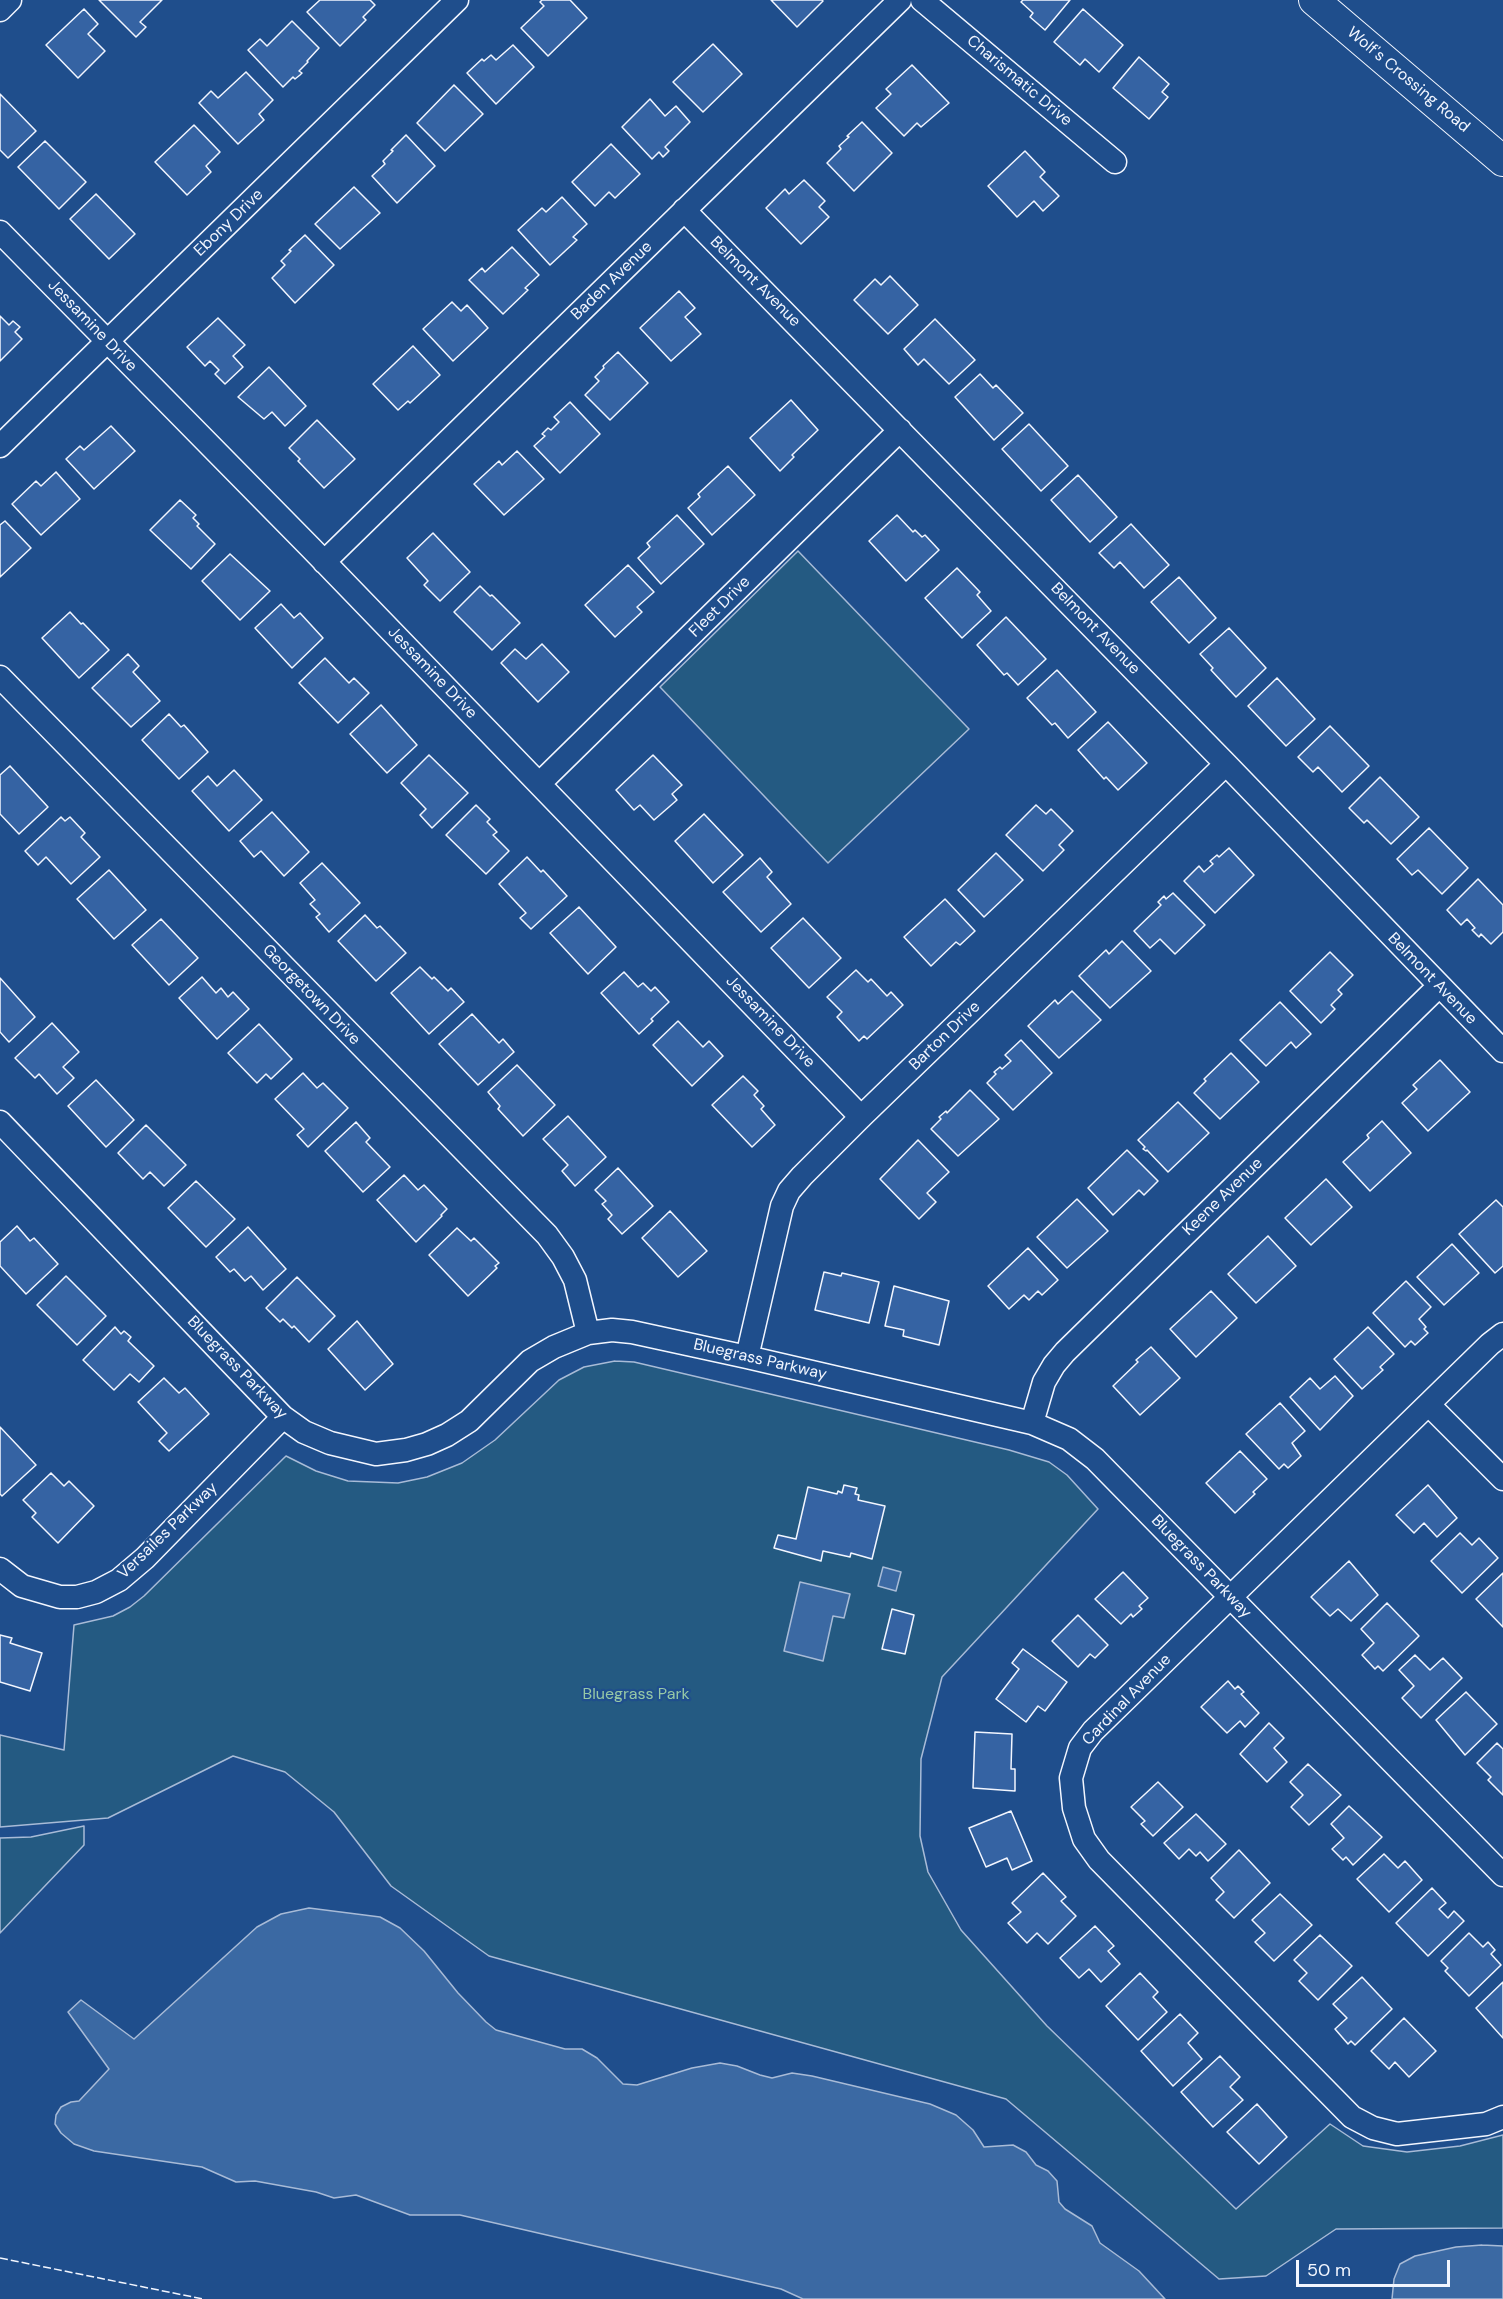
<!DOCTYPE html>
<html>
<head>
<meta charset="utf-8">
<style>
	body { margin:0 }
	#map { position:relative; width:1503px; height:2299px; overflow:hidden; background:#1f4e8c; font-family:"DM Sans",sans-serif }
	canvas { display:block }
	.scale { position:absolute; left:1296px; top:2260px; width:154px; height:27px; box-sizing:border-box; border:3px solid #f2f6ff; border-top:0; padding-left:8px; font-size:18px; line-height:21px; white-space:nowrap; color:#f2f6ff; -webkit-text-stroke:4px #1f4e8c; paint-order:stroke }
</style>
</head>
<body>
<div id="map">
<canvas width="1503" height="2299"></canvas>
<div class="scale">50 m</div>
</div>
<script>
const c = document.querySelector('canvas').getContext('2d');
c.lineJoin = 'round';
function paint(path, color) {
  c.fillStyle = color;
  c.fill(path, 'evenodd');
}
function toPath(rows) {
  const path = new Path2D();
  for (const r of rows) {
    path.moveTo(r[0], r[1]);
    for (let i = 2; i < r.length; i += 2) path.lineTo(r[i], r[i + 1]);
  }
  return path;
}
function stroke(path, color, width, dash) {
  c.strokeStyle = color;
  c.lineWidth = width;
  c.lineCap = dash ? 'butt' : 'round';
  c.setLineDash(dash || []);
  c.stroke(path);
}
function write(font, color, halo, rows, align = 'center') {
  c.font = font + ' "DM Sans",sans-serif';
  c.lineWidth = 4.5;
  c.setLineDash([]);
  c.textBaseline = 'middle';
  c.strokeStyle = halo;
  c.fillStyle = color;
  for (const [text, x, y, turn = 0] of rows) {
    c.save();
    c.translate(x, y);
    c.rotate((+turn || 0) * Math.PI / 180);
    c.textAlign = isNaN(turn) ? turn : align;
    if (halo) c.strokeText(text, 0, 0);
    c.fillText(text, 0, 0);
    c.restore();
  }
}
const green = toPath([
	[798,551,969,729,828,863,660,687,798,551],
	[615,1361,634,1362,1009,1450,1049,1462,1067,1475,1098,1509,942,1677,921,1759,920,1836,928,1872,961,1930,1047,2026,1236,2209,1330,2124,1363,2146,1407,2152,1460,2146,1503,2135,1503,2228,1336,2229,1266,2276,1219,2279,1006,2099,489,1956,391,1886,334,1812,285,1772,233,1756,108,1818,0,1827,0,1735,64,1750,74,1625,113,1616,130,1607,144,1596,286,1456,316,1471,348,1481,398,1483,427,1477,462,1463,495,1440,559,1380,584,1367,615,1361],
	[84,1826,84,1845,0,1933,0,1838,31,1837,84,1826]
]);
const water = toPath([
	[883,1567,901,1572,896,1591,878,1586,883,1567],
	[800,1582,850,1594,844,1618,833,1616,823,1661,784,1651,800,1582],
	[309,1908,380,1917,400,1928,424,1951,458,1993,486,2022,496,2030,565,2049,582,2049,597,2058,623,2084,637,2085,692,2068,720,2063,737,2066,760,2075,772,2078,792,2073,812,2076,930,2104,956,2115,973,2130,984,2147,1013,2145,1026,2152,1036,2165,1048,2171,1057,2181,1059,2202,1065,2209,1092,2226,1100,2243,1139,2271,1165,2299,803,2299,781,2289,460,2215,410,2215,356,2195,334,2198,316,2192,255,2181,236,2182,202,2167,94,2151,74,2144,61,2133,55,2124,56,2115,61,2107,71,2102,79,2101,109,2069,68,2012,81,2000,134,2039,257,1927,281,1914,309,1908],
	[1482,2245,1503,2246,1503,2299,1392,2299,1394,2279,1400,2264,1415,2256,1456,2247,1482,2245]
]);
const building = toPath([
	[99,0,162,0,140,22,146,27,136,37,99,0],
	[320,0,370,0,375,5,363,17,366,20,340,46,307,12,320,0],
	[542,0,570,0,587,18,548,56,521,28,544,6,540,2,542,0],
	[771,0,822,0,823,1,797,27,771,0],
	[1023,0,1070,0,1045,30,1030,17,1033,13,1021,2,1023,0],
	[84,9,98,24,88,34,105,51,78,78,46,45,84,9],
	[1083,9,1123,45,1099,72,1085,59,1080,65,1054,42,1083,9],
	[292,21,319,48,307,61,308,62,299,71,302,73,300,75,295,79,293,77,283,87,248,50,260,39,267,46,292,21],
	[713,44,742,74,703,112,673,82,713,44],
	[513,45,534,67,496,104,467,73,482,59,484,61,491,55,496,60,513,45],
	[1139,57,1169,84,1162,92,1168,97,1149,119,1113,88,1139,57],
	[912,65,949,103,921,127,917,123,904,136,876,108,891,94,886,89,912,65],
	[246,72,273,100,259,114,264,120,238,144,199,103,211,91,218,98,246,72],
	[454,85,483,114,445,151,417,123,454,85],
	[0,94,36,131,8,158,0,150,0,94],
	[650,99,665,116,676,106,690,122,665,147,669,151,663,157,659,152,652,159,622,127,650,99],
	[862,122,892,153,854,191,827,163,841,149,839,146,849,137,847,136,862,122],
	[194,125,220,152,206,166,211,172,187,195,155,162,194,125],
	[406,135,435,166,397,203,372,176,385,164,383,161,393,151,391,150,406,135],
	[45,141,86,182,59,209,18,167,45,141],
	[611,144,640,174,615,198,609,192,595,206,572,182,611,144],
	[1025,151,1045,172,1040,177,1059,196,1043,211,1034,201,1017,217,988,186,1025,151],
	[804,180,825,201,819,207,829,217,801,244,766,208,785,189,789,194,804,180],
	[354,187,380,213,340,249,315,224,354,187],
	[96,194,135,234,109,259,70,219,96,194],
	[562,197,587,224,573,237,577,240,550,265,518,230,542,208,546,212,562,197],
	[305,235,334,265,295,303,272,278,285,265,281,261,291,251,289,250,305,235],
	[512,247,539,275,525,288,528,290,503,314,469,280,482,268,485,272,512,247],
	[890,276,918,305,888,334,854,300,875,279,881,285,890,276],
	[679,291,695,308,685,317,701,334,671,361,640,328,679,291],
	[452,302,461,311,467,305,488,328,453,361,423,329,452,302],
	[0,316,9,325,13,321,20,327,15,332,22,339,0,361,0,316],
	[218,318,245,345,233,356,243,367,225,384,215,374,219,370,210,361,205,366,187,347,218,318],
	[935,319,975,360,949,384,924,359,918,365,904,349,935,319],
	[413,346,440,375,410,403,408,401,398,410,373,384,413,346],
	[618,352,648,383,610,420,585,395,599,381,595,377,604,368,603,366,618,352],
	[269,367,306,406,285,426,272,412,264,419,238,397,269,367],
	[980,374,993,388,996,385,1023,413,994,440,955,397,980,374],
	[791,400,818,430,792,455,794,457,780,471,750,438,791,400],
	[570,402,600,434,560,473,534,446,545,436,542,434,548,428,551,430,559,422,554,417,570,402],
	[317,420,355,459,324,488,298,461,300,459,289,448,317,420],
	[1029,424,1068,466,1041,491,1002,449,1029,424],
	[111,426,135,451,94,489,66,459,80,446,84,450,111,426],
	[517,451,544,479,504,515,474,484,499,461,502,465,517,451],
	[728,466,755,495,712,535,688,508,700,497,698,494,728,466],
	[56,472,80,499,41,535,12,504,36,481,41,486,56,472],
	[1078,475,1117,517,1090,542,1051,500,1078,475],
	[180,500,196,515,193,518,199,524,197,526,215,544,191,569,150,530,180,500],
	[677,515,704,544,661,584,638,558,650,547,647,543,677,515],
	[897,515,913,532,915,530,922,537,925,535,939,550,906,581,869,541,897,515],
	[5,521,31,548,0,577,0,525,5,521],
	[1131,524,1169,565,1144,588,1120,562,1114,568,1099,553,1131,524],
	[433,533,470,572,440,601,424,585,428,581,407,558,433,533],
	[230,554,270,591,240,620,202,581,230,554],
	[628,565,654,592,637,607,642,612,615,637,585,605,628,565],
	[957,568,980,592,977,595,991,611,962,638,925,598,957,568],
	[1179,577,1216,618,1189,643,1151,602,1179,577],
	[480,586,490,596,492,595,520,623,492,650,454,612,480,586],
	[281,604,294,618,300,613,323,638,292,668,255,628,281,604],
	[70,612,81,624,83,623,109,650,79,678,42,638,70,612],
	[1006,617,1046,659,1018,685,1007,673,1004,675,977,645,1006,617],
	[1229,628,1266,668,1236,697,1211,670,1213,668,1200,654,1229,628],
	[542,644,569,672,538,702,501,663,515,649,526,659,542,644],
	[128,654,139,666,133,672,160,701,131,727,92,688,128,654],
	[325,658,349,683,354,678,369,693,338,723,299,683,325,658],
	[1057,670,1096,712,1068,738,1055,723,1052,725,1027,698,1057,670],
	[1277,678,1315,719,1286,746,1248,706,1277,678],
	[381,705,417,745,387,773,350,734,381,705],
	[169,714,181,727,184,725,208,752,179,779,142,740,169,714],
	[1108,722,1147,763,1118,790,1106,777,1104,779,1078,750,1108,722],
	[1330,726,1369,766,1342,792,1318,767,1313,772,1298,757,1330,726],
	[429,755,468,793,432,828,420,815,426,809,401,783,429,755],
	[653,755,682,785,672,794,677,800,654,820,640,805,634,810,616,790,653,755],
	[10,766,48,807,19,834,0,814,0,775,10,766],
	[234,770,262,800,229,831,192,791,208,776,217,786,234,770],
	[1380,777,1419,817,1391,844,1367,820,1364,823,1349,808,1380,777],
	[476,805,490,819,487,822,497,832,493,835,509,851,486,874,446,835,476,805],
	[1036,805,1046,814,1051,809,1073,831,1059,845,1064,850,1043,871,1006,835,1036,805],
	[272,812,309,852,284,876,261,851,254,857,240,841,272,812],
	[704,814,743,855,713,883,675,841,704,814],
	[61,817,65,821,70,817,85,833,81,837,100,857,71,884,46,857,38,865,25,851,61,817],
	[1429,828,1468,868,1442,894,1418,870,1412,875,1397,859,1429,828],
	[1229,848,1254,875,1215,913,1184,881,1199,866,1204,872,1213,864,1210,861,1217,855,1219,857,1229,848],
	[996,853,1023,880,984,917,958,890,996,853],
	[527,857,541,872,543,870,567,896,531,929,520,918,526,913,499,884,527,857],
	[760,858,772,872,767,877,791,904,761,932,723,892,760,858],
	[322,863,360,903,329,932,316,917,320,914,310,904,315,900,300,883,322,863],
	[109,870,146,910,114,939,77,899,109,870],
	[1478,879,1503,905,1503,932,1491,944,1481,934,1479,937,1472,930,1475,928,1467,919,1461,925,1447,910,1478,879],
	[1173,893,1205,925,1175,954,1160,939,1150,948,1134,931,1161,905,1158,902,1164,896,1166,899,1173,893],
	[945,899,975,931,960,945,956,942,931,966,904,937,945,899],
	[579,907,616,947,588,974,550,933,579,907],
	[365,915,377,928,380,926,406,953,376,981,338,941,365,915],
	[803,918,841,958,809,988,771,948,803,918],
	[161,919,198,958,169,985,132,945,161,919],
	[1122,941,1151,971,1110,1008,1079,976,1106,950,1109,954,1122,941],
	[1330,952,1353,975,1338,990,1342,994,1331,1005,1335,1009,1321,1023,1290,991,1330,952],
	[420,967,432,979,434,977,448,991,451,988,464,1002,429,1034,391,993,420,967],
	[856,970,868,982,871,979,887,996,891,992,903,1005,867,1039,864,1036,859,1041,837,1017,842,1012,827,997,856,970],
	[624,972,638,987,643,983,651,991,655,987,669,1002,651,1019,653,1021,639,1034,601,993,624,972],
	[202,977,216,993,221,988,228,997,233,992,249,1009,217,1039,179,998,202,977],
	[0,978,35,1017,9,1042,0,1032,0,978],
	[1072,991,1101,1020,1059,1058,1028,1026,1055,1000,1058,1004,1072,991],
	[1280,1002,1311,1034,1296,1048,1291,1042,1266,1066,1240,1040,1280,1002],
	[472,1014,499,1043,503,1039,514,1052,478,1085,439,1044,472,1014],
	[678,1021,703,1047,709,1041,723,1056,692,1086,653,1045,678,1021],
	[52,1023,79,1052,63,1067,74,1078,57,1094,39,1074,35,1078,15,1058,52,1023],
	[259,1024,292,1059,271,1079,266,1074,257,1083,228,1053,259,1024],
	[1021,1040,1052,1073,1013,1110,987,1083,996,1074,994,1072,1000,1067,1002,1069,1011,1061,1005,1055,1021,1040],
	[1231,1053,1259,1082,1220,1119,1194,1093,1206,1081,1204,1079,1231,1053],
	[1440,1060,1470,1092,1428,1131,1402,1103,1417,1089,1413,1085,1440,1060],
	[517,1065,555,1105,523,1136,498,1109,500,1106,488,1092,517,1065],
	[303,1073,317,1088,323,1083,348,1108,308,1147,297,1135,304,1129,275,1099,303,1073],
	[743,1076,758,1091,754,1095,764,1106,761,1109,775,1125,752,1147,712,1105,743,1076],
	[96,1080,134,1120,106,1147,68,1106,96,1080],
	[970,1090,999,1119,958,1156,931,1129,941,1119,939,1117,946,1111,947,1113,970,1090],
	[1178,1102,1209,1133,1168,1172,1147,1150,1146,1151,1143,1149,1145,1147,1138,1140,1178,1102],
	[568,1116,606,1157,575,1186,562,1171,568,1165,543,1139,568,1116],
	[1382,1121,1411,1153,1370,1191,1343,1162,1369,1138,1367,1135,1382,1121],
	[356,1122,370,1138,366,1142,390,1167,363,1192,325,1151,356,1122],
	[146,1125,186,1165,164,1186,150,1172,143,1179,118,1153,146,1125],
	[918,1140,949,1172,927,1193,936,1202,919,1219,880,1179,918,1140],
	[1127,1150,1158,1181,1144,1195,1139,1190,1113,1215,1088,1188,1127,1150],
	[618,1168,653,1206,622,1234,608,1219,612,1215,602,1204,606,1201,595,1190,618,1168],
	[404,1175,418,1190,424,1185,447,1209,441,1215,442,1216,416,1242,377,1200,404,1175],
	[1326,1179,1352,1207,1311,1245,1285,1218,1326,1179],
	[196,1181,235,1219,206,1247,168,1208,196,1181],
	[1077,1199,1108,1231,1067,1268,1037,1237,1077,1199],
	[1496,1200,1503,1207,1503,1266,1495,1273,1459,1234,1496,1200],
	[670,1211,707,1251,678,1277,642,1238,670,1211],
	[17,1226,30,1241,34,1238,58,1264,26,1294,0,1266,0,1242,17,1226],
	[248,1227,286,1269,263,1290,251,1276,245,1281,234,1269,230,1272,216,1257,248,1227],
	[457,1228,471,1241,474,1238,499,1263,495,1266,497,1268,468,1296,429,1255,457,1228],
	[1268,1236,1296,1266,1256,1303,1228,1274,1268,1236],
	[1452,1244,1479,1273,1444,1305,1417,1277,1452,1244],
	[1028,1248,1058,1280,1042,1295,1038,1291,1029,1300,1024,1295,1009,1309,988,1286,1028,1248],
	[824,1272,841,1276,842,1273,879,1282,869,1323,815,1310,824,1272],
	[66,1276,106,1316,77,1345,37,1305,66,1276],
	[297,1277,335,1316,309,1342,294,1326,292,1328,283,1319,280,1322,266,1308,297,1277],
	[1406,1281,1431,1307,1419,1319,1426,1327,1424,1329,1428,1333,1415,1345,1411,1341,1405,1347,1373,1313,1406,1281],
	[894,1286,949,1301,939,1345,903,1336,904,1330,885,1326,894,1286],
	[1211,1291,1237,1318,1196,1357,1170,1329,1211,1291],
	[357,1321,393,1364,365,1390,328,1349,357,1321],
	[115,1327,121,1334,124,1331,131,1337,128,1341,154,1366,139,1382,130,1374,114,1390,83,1360,115,1327],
	[1368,1327,1394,1354,1380,1367,1383,1370,1362,1389,1334,1359,1368,1327],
	[1151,1347,1180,1378,1140,1415,1113,1386,1138,1362,1136,1360,1151,1347],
	[1335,1376,1353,1396,1320,1430,1290,1397,1310,1378,1320,1389,1335,1376],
	[164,1378,179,1393,185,1388,209,1414,169,1451,159,1441,167,1433,138,1402,164,1378],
	[1280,1403,1305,1431,1292,1443,1301,1456,1288,1468,1284,1464,1279,1469,1246,1434,1280,1403],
	[0,1427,36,1465,2,1496,0,1494,0,1427],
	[1240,1451,1267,1479,1253,1492,1255,1494,1235,1513,1206,1483,1240,1451],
	[51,1473,64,1486,69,1481,94,1506,58,1543,32,1517,36,1513,23,1500,51,1473],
	[844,1485,857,1488,855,1494,859,1495,858,1500,885,1506,872,1559,851,1553,850,1557,823,1551,821,1561,774,1548,778,1535,796,1539,808,1487,837,1494,838,1491,842,1493,844,1485],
	[1428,1485,1457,1518,1437,1537,1424,1523,1414,1533,1396,1515,1428,1485],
	[1460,1533,1472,1545,1479,1538,1498,1558,1462,1593,1431,1561,1460,1533],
	[1349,1561,1378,1595,1351,1621,1338,1609,1330,1616,1311,1597,1349,1561],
	[1123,1572,1148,1598,1139,1606,1142,1609,1133,1617,1131,1614,1121,1624,1095,1599,1123,1572],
	[1503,1573,1503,1627,1476,1599,1503,1573],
	[1387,1603,1419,1636,1383,1671,1378,1666,1375,1669,1362,1655,1374,1643,1361,1629,1387,1603],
	[892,1609,914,1615,905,1654,882,1649,892,1609],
	[1078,1615,1108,1645,1095,1658,1090,1654,1078,1667,1052,1641,1078,1615],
	[0,1635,12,1638,10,1643,42,1653,30,1691,0,1682,0,1635],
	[1023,1649,1067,1682,1045,1711,1038,1706,1026,1722,996,1699,1019,1669,1012,1663,1023,1649],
	[1415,1655,1430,1670,1443,1658,1462,1678,1421,1718,1402,1698,1414,1686,1399,1670,1415,1655],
	[1228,1681,1235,1689,1238,1686,1244,1692,1241,1694,1259,1713,1245,1727,1240,1721,1227,1733,1201,1707,1228,1681],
	[1466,1692,1497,1724,1465,1755,1436,1720,1466,1692],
	[1269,1723,1284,1738,1274,1748,1287,1762,1267,1782,1240,1754,1269,1723],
	[975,1732,1012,1734,1011,1769,1015,1769,1015,1791,973,1788,975,1732],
	[1497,1743,1503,1749,1503,1795,1488,1780,1491,1777,1477,1763,1497,1743],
	[1308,1764,1341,1795,1309,1825,1291,1807,1303,1795,1290,1782,1308,1764],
	[1158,1782,1183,1807,1153,1836,1141,1824,1145,1821,1131,1807,1158,1782],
	[1349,1806,1382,1837,1353,1865,1346,1857,1343,1860,1332,1849,1344,1838,1331,1824,1349,1806],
	[1011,1811,1032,1861,1012,1870,1007,1858,986,1867,969,1828,1011,1811],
	[1196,1814,1226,1844,1208,1861,1200,1852,1196,1856,1189,1849,1179,1859,1164,1843,1196,1814],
	[1239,1850,1270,1883,1234,1918,1216,1900,1224,1892,1211,1878,1239,1850],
	[1384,1854,1398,1868,1405,1861,1422,1880,1389,1912,1357,1879,1384,1854],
	[1043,1873,1066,1897,1061,1901,1076,1916,1048,1944,1037,1933,1027,1943,1008,1923,1021,1912,1012,1903,1043,1873],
	[1432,1888,1446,1903,1439,1909,1448,1918,1454,1911,1464,1921,1428,1956,1396,1923,1432,1888],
	[1280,1894,1312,1925,1274,1961,1255,1942,1265,1933,1252,1920,1280,1894],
	[1095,1926,1114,1946,1108,1951,1120,1964,1101,1982,1089,1969,1079,1978,1060,1958,1095,1926],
	[1469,1933,1483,1947,1488,1942,1495,1950,1491,1954,1501,1965,1469,1996,1445,1971,1448,1968,1441,1961,1469,1933],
	[1320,1935,1352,1966,1318,2000,1299,1981,1307,1973,1294,1960,1320,1935],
	[1140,1973,1158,1992,1153,1997,1167,2012,1138,2040,1106,2006,1140,1973],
	[1362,1977,1392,2009,1355,2045,1351,2041,1348,2044,1335,2029,1347,2018,1333,2004,1362,1977],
	[1503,1982,1503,2038,1476,2008,1503,1982],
	[1180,2014,1198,2033,1188,2043,1202,2059,1173,2086,1141,2051,1180,2014],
	[1404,2018,1436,2051,1409,2077,1395,2062,1389,2069,1371,2051,1404,2018],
	[1220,2056,1240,2077,1230,2087,1243,2100,1213,2127,1181,2092,1220,2056],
	[1257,2104,1287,2137,1259,2164,1227,2132,1257,2104]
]);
const minor = toPath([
	[922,0,1115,162],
	[0,10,10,0],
	[684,210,1226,764,1503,1051],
	[0,232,311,548,861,1117],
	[0,446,457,0],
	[324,562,900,0],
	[0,677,547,1235,563,1257,575,1280,588,1333],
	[540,783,900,430],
	[0,1122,283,1417,304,1432,330,1443,376,1454,406,1450,427,1444,447,1435,469,1421,530,1361,554,1347,588,1333,612,1330,632,1332,747,1357,1006,1417,1032,1423,1069,1439,1095,1459,1503,1875],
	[1503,1334,1490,1344,1093,1731,1080,1748,1071,1778,1074,1808,1084,1839,1099,1860,1352,2117,1373,2128,1397,2134,1486,2124,1503,2117],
	[747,1357,782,1206,789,1191,802,1176,861,1117,1226,764],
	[1429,1405,1503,1479],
	[1032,1423,1044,1382,1054,1365,1065,1352,1439,986],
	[0,1569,22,1586,60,1597,77,1597,96,1592,119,1580,145,1558,283,1417]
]);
const major = toPath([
	[1314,0,1503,161]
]);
const fence = toPath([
	[0,2258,203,2299]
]);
const streetNames = [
	["Wolf's Crossing Road",1408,80,40],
	["Charismatic Drive",1019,81,40],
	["Ebony Drive",229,223,-44],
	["Baden Avenue",612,281,-44],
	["Belmont Avenue",755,282,45],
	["Jessamine Drive",92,326,46],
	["Fleet Drive",720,607,-45],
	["Belmont Avenue",1095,629,46],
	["Jessamine Drive",432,673,46],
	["Belmont Avenue",1432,979,46],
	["Georgetown Drive",311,995,46],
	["Jessamine Drive",770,1022,46],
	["Barton Drive",945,1036,-44],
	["Keene Avenue",1223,1197,-44],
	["Bluegrass Parkway",760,1360,13],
	["Bluegrass Parkway",237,1368,46],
	["Versailes Parkway",168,1531,-44],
	["Bluegrass Parkway",1201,1567,46],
	["Cardinal Avenue",1127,1700,-46]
];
const parkNames = [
	["Bluegrass Park",636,1695]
];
paint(green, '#245a82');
stroke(green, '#a8bbd7', 1.5);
paint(water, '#3b69a3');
stroke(water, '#a8bbd7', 1.5);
paint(building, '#3563a3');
stroke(building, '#f2f6ff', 1.5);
stroke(minor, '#f2f6ff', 25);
stroke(major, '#f2f6ff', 32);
stroke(minor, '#1f4e8c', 22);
stroke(major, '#1f4e8c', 30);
stroke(fence, '#f2f6ff', 1.5, [8, 3]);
write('16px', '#f2f6ff', '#1f4e8c', streetNames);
write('16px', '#97c8a6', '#1f4e8c', parkNames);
</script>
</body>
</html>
